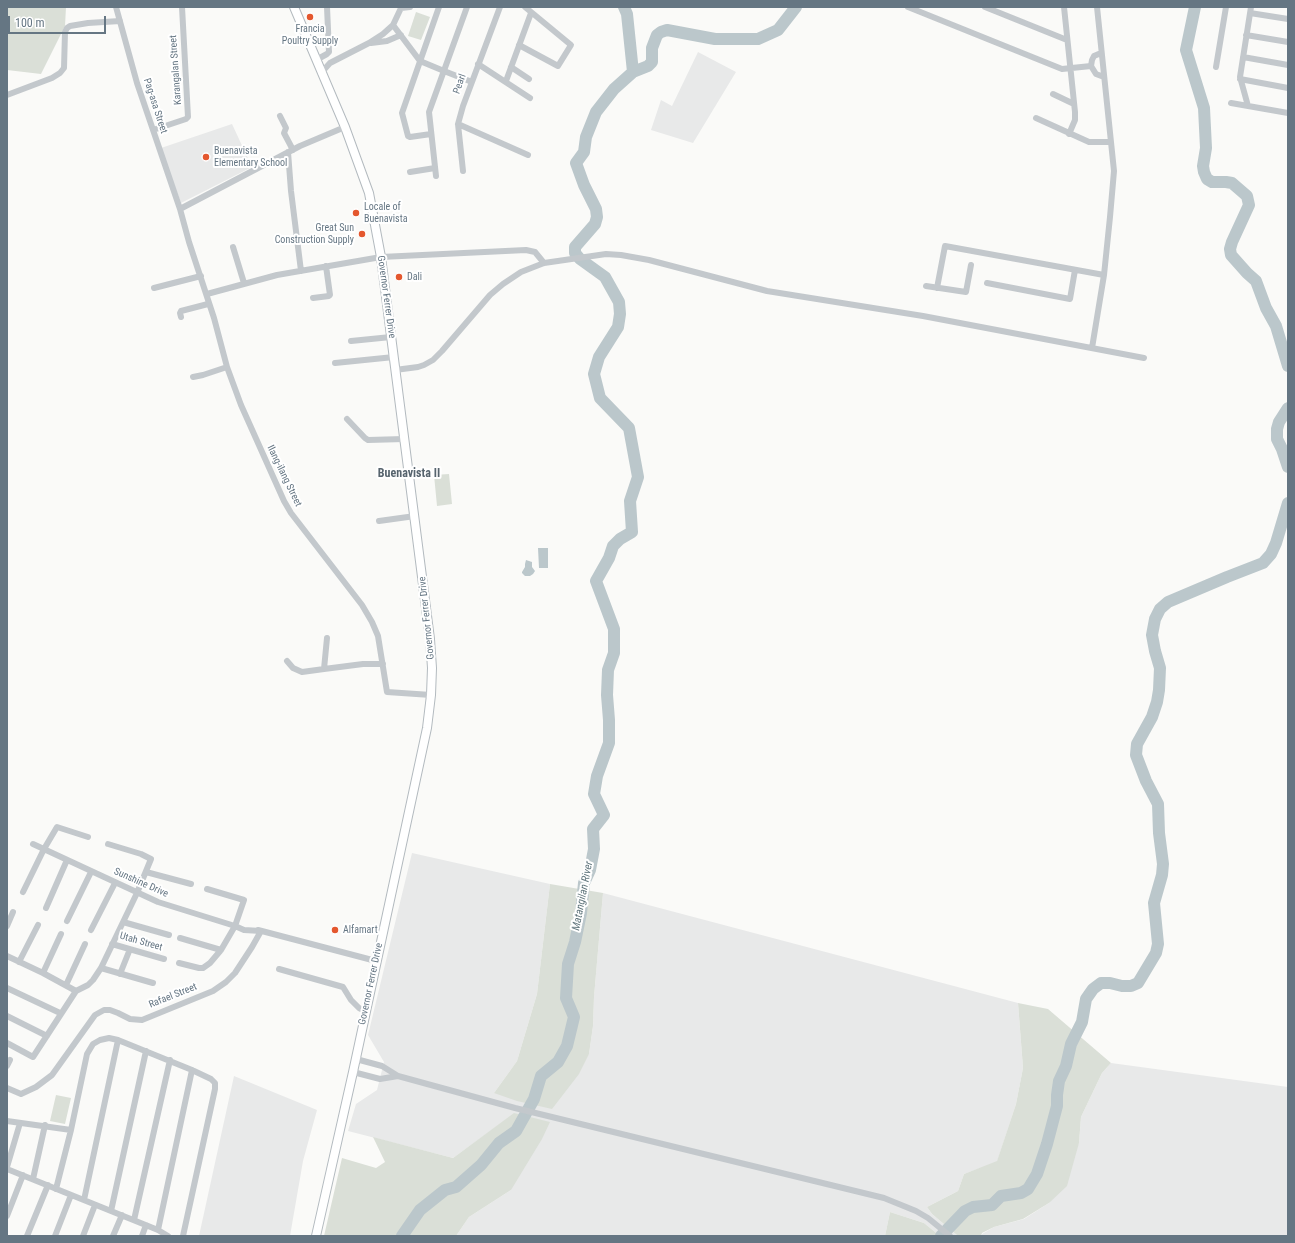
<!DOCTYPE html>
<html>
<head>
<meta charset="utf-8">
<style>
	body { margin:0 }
	#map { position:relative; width:1295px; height:1243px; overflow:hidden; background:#fafaf8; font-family:"Roboto Condensed",sans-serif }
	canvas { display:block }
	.frame { position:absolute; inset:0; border:8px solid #657683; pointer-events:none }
	.scale { position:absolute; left:8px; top:16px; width:98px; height:18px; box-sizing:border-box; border:2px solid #657683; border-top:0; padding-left:5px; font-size:12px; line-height:14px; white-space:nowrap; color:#657683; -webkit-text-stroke:3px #fff; paint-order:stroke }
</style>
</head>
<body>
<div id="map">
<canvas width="1295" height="1243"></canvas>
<div class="frame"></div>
<div class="scale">100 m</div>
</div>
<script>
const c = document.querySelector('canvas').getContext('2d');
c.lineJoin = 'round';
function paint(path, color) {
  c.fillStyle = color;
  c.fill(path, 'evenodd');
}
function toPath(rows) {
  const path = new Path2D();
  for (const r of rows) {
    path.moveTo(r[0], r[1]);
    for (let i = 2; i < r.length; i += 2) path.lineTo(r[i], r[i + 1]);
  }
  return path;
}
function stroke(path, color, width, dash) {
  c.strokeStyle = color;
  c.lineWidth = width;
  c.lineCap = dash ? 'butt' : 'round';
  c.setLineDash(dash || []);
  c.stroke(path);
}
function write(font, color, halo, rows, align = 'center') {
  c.font = font + ' "Roboto Condensed",sans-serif';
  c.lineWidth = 4;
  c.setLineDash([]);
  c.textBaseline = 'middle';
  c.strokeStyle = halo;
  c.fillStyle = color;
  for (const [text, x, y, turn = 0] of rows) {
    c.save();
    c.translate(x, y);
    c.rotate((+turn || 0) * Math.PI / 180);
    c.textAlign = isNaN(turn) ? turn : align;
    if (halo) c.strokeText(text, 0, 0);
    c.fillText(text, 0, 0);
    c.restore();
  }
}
const built = toPath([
	[698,52,736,72,693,143,651,130,661,100,672,106],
	[232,124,252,167,181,203,161,148],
	[412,853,550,884,537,994,517,1061,494,1093,589,1054,593,1026,594,997,603,893,1018,1003,1023,1068,1016,1104,997,1162,964,1174,958,1191,927,1207,932,1214,958,1236,940,1236,924,1223,890,1212,885,1236,456,1236,469,1217,511,1190,514,1114,453,1158,348,1131,356,1104,377,1090,384,1062,368,1035],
	[1111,1063,1288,1087,1288,1236,981,1236,982,1234,994,1227,1024,1219,1049,1203,1079,1143,1081,1117,1102,1073],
	[234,1076,317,1110,303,1161,290,1236,199,1236]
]);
const green = toPath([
	[7,7,66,7,65,26,41,74,7,70],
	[416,12,430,17,421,40,408,36],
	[449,474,452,504,437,506,434,475],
	[550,884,603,893,594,997,593,1026,589,1054,579,1074,552,1109,517,1101,494,1093,517,1061,537,994],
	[1018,1003,1048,1009,1111,1063,1102,1073,1081,1117,1079,1143,1067,1186,1049,1203,1023,1219,994,1227,982,1233,981,1236,958,1236,932,1214,927,1207,958,1191,964,1174,997,1161,1016,1104,1023,1068],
	[56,1095,71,1098,65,1124,50,1121],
	[514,1113,550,1122,542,1139,511,1190,469,1217,456,1236,324,1236,342,1158,376,1168,385,1162,373,1137,453,1158],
	[890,1212,924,1223,940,1236,885,1236]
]);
const water = toPath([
	[538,548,548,548,548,568,539,568],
	[526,560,532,562,532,567,535,571,533,574,530,576,525,576,522,573,522,572,525,567,525,564]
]);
const river = toPath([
	[1195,7,1186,50,1204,108,1206,148,1203,166,1204,172,1207,179,1212,182,1226,182,1232,183,1247,196,1249,205,1232,242,1230,249,1231,255,1247,273,1256,281,1266,308,1276,326,1288,366],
	[633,72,648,66,652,62,652,48,657,35,661,32,667,30,715,39,758,39,778,30,796,7],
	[1288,408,1279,422,1277,429,1277,439,1282,449,1288,467],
	[402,1236,420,1210,445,1190,456,1187,481,1165,499,1143,516,1131,534,1099,541,1076,558,1062,567,1046,574,1017,566,998,568,964,575,942,581,913,584,883,590,870,594,849,593,829,604,815,594,794,597,776,609,743,609,720,607,695,608,670,614,653,614,629,596,581,609,558,613,546,620,539,632,532,630,501,638,477,629,428,600,398,594,374,599,357,618,327,620,314,619,302,605,277,580,259,575,253,575,247,595,224,597,217,596,209,584,185,576,163,584,152,586,137,596,112,614,89,633,72,627,14,624,7],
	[941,1236,965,1211,973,1207,992,1205,1001,1196,1021,1193,1028,1189,1037,1174,1047,1144,1057,1106,1057,1095,1059,1081,1066,1066,1071,1044,1082,1022,1086,999,1093,989,1101,983,1110,983,1122,986,1131,986,1138,983,1156,953,1158,944,1154,903,1162,875,1163,864,1159,833,1158,804,1146,781,1136,755,1137,744,1152,717,1157,702,1159,690,1160,668,1155,651,1152,635,1155,619,1160,609,1168,602,1227,577,1263,563,1271,554,1276,543,1288,503]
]);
const minor = toPath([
	[116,7,137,83,180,209,189,242,214,318,227,367,241,405,284,501,291,513,362,605,372,622,378,636,387,692,431,695],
	[908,7,1062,69,1091,66],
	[985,7,1067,40],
	[1064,7,1075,112,1075,120,1069,134],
	[1250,13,1288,19],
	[393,25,420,61,444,71,472,82],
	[1246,35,1288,42],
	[371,43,387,41,401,35],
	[519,45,558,66,571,45,525,7],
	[1101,53,1094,56,1092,60,1091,66,1096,74,1104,77],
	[1243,57,1288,65],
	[316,60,327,54,329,52,327,7],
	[478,64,530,98],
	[511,67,529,79],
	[1216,67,1226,7],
	[321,73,330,63,369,43,383,34,393,25,401,8,410,7],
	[1240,79,1288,88],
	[506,81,531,13],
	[1053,94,1074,104],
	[7,95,52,78,60,73,64,68,65,32,67,28,70,26,88,23,120,21],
	[1231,103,1288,113],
	[1248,106,1240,77,1251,7],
	[280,116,286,128,284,133,293,150],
	[1036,118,1089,142,1110,142],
	[458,124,528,155],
	[153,130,186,119,188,117,182,7],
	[431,134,410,137,408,136,402,113,439,7],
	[288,152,291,191,301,271],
	[463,171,458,124,463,106,500,7],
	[410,172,435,168],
	[436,176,429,112,467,7],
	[180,209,300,146,345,127],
	[233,247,244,283],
	[987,283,1070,299,1075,270],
	[926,286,966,292,971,265],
	[154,288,201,276],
	[937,288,945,246,1104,275],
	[207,294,277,275,381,257,526,250,535,252,544,263],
	[313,298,329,296,330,295,326,266],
	[181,317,180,313,181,311,208,304],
	[351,341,391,337],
	[1092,348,1104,275,1110,217,1114,171,1097,7],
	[335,363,394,357],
	[395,370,418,367,424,365,433,360,442,351,490,295,503,284,521,272,544,263,606,254,621,255,649,260,767,291,923,316,1144,358],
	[193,377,203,375,227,367],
	[347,419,365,438,368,440,404,439],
	[379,521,415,516],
	[327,638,324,669,363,664,383,664],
	[287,661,293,668,302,672,324,669],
	[33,844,158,902,235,926,244,930,261,931],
	[146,872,191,884],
	[23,892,44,849,57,827,88,837],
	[46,908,67,860],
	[67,921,91,872],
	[123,922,169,935],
	[7,926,13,912],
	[91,930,115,883],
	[258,930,376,961],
	[180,938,221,950],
	[112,944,164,959],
	[7,956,43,973,76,991],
	[19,962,38,925],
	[179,963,199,968,203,968,210,963,221,950,235,926,244,900,207,889],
	[101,968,153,983],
	[279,969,343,987,351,1000,359,1008,365,1011],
	[43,973,61,934],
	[120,974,130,949],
	[66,985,85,944],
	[7,988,60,1013],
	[7,1016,47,1036],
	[7,1043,33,1057,76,991,88,985,93,980,101,968,137,893,151,859,141,854,108,844],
	[356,1059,382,1066,398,1076,515,1108,884,1198,916,1211,928,1218,950,1236],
	[7,1066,10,1060],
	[353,1072,380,1079,398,1076],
	[7,1088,21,1094,36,1087,52,1075,95,1015,104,1010,110,1010,118,1013,130,1019,142,1020,213,991,226,982,235,973,252,947,261,931],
	[7,1121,71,1130],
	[7,1167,20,1123],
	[7,1169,158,1230,168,1236],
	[33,1179,45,1125],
	[56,1189,71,1130,87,1054,93,1044,100,1040,109,1038,118,1040,192,1070,211,1079,215,1083,215,1089,183,1236],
	[84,1200,118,1040],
	[111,1211,146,1051],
	[7,1216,23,1175],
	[134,1220,170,1060],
	[158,1230,192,1070],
	[27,1236,48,1185],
	[55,1236,71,1195],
	[83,1236,95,1205],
	[113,1236,122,1215],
	[142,1236,146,1225]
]);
const secondary = toPath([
	[294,7,345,127,369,193,381,257,390,328,430,639,432,668,431,695,427,728,353,1072,316,1236]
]);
const markers = [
	[310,17,4,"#e4572e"],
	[206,157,4,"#e4572e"],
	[356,213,4,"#e4572e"],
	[362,234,4,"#e4572e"],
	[399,277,4,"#e4572e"],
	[335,930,4,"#e4572e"]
];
const poiNames = [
	["Francia",310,29,"center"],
	["Poultry Supply",310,41,"center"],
	["Buenavista",214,151],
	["Elementary School",214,163],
	["Locale of",364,207],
	["Buenavista",364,219],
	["Great Sun",354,228,"right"],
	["Construction Supply",354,240,"right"],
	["Dali",407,277],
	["Alfamart",343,930]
];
const streetNames = [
	["Karangalan Street",176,70,-94],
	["Pearl",460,84,-70],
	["Pag-asa Street",155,106,72],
	["Governor Ferrer Drive",386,297,82],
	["Ilang-ilang Street",284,476,64],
	["Governor Ferrer Drive",427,618,-96],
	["Sunshine Drive",141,883,24],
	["Utah Street",141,942,16],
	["Governor Ferrer Drive",371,984,-78],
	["Rafael Street",173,996,-22]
];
const waterNames = [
	["Matangilan River",583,896,-79]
];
const quarterNames = [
	["Buenavista II",409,474]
];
paint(built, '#e8e9e9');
paint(green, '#dadfd7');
paint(water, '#bbc7cb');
stroke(river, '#bbc7cb', 12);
stroke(secondary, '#b3babf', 10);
stroke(minor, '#c3c8cc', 6);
stroke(secondary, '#fff', 8);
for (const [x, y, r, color] of markers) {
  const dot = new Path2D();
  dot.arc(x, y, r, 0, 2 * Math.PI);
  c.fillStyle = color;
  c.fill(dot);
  stroke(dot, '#fff', 1.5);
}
write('10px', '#657683', '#fff', poiNames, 'left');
write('10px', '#657683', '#fff', streetNames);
write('italic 11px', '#60757c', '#fff', waterNames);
write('bold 12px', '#57646e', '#fff', quarterNames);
</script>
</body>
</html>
